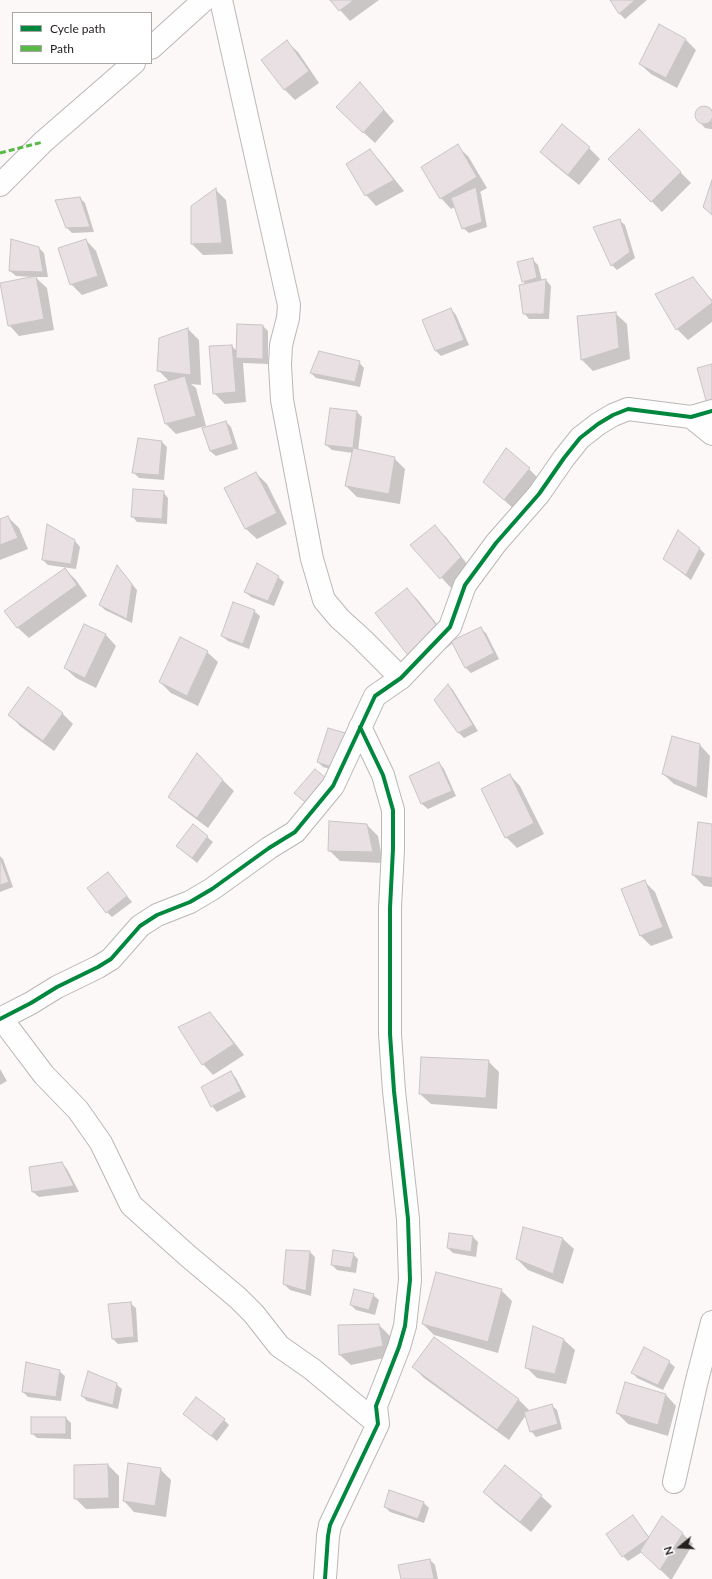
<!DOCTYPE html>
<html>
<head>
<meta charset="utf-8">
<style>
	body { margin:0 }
	#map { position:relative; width:712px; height:1579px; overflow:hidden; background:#fcf8f7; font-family:Lato,sans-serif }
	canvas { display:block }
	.legend { position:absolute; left:12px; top:12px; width:140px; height:52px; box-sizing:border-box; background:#fff; border:1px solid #a7a6a5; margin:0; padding:5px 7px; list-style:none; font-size:12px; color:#24201e }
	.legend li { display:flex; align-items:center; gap:8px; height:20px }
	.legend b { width:20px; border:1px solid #a7a6a5 }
	.north { position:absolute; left:660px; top:1527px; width:40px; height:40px; -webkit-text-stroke:3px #fff; paint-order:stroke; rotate:252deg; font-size:11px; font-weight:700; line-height:16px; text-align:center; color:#24201e }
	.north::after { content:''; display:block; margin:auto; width:14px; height:18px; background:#24201e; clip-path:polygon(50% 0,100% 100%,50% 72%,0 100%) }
</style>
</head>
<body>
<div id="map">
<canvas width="712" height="1579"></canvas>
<ul class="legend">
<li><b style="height:5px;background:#00873e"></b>Cycle path</li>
<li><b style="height:5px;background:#58b947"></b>Path</li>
</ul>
<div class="north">N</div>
</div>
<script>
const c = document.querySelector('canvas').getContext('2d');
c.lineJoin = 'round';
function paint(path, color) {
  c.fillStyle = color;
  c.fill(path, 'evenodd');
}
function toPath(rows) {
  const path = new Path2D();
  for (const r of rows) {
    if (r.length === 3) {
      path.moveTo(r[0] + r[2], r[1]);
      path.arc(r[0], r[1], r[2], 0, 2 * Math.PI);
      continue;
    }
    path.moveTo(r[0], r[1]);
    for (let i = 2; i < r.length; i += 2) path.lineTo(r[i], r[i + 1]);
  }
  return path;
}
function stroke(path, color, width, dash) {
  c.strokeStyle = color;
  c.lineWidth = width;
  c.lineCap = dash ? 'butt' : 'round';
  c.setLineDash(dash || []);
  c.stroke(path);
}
const shadow = toPath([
	[331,0,379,0,350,21],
	[611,0,647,0,625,19,620,14],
	[686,40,696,50,677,88,651,74,640,64],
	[287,42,298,52,319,83,295,100,285,90,262,60],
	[370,94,394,121,375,143,348,118],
	[704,106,709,107,712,110,712,129,710,129,705,128,696,118,696,112,699,108],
	[562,126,589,148,600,159,579,185,552,163,541,152],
	[639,130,691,183,662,212,610,159],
	[457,146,468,156,487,188,480,192,481,194,487,227,469,233,463,228,455,207,451,209,441,198],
	[370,150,380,161,404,191,376,206,366,195],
	[216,190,226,200,233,254,203,255,192,244],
	[80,198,85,203,94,232,72,233,67,228],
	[619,220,625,225,635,258,617,270,612,265],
	[86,240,96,251,108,286,82,295,71,284],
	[39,248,44,253,48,277,35,277,47,288,54,330,19,336,9,325,34,277,16,276,10,271],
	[532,259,538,265,542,281,546,280,551,286,549,319,529,319,524,313,526,285,523,281],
	[693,279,712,300,712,322,688,340,677,329],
	[451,309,456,315,469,345,441,356,436,351],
	[616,314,627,324,630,359,593,371,582,360,578,317],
	[263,326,268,331,268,364,243,363,246,402,225,404,214,393,232,346,237,351],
	[188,329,199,340,201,385,191,384,196,388,206,426,176,434,166,424,170,382,158,370],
	[359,362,364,368,360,387,316,378,311,373],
	[330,409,357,412,362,417,358,451,394,458,405,469,400,504,357,497,346,486,353,453,332,450,326,445],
	[226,422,231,427,238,449,216,456,210,451,203,429],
	[162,442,167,447,164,480,139,478,134,473],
	[529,469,540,480,515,510,484,482],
	[256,473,267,484,287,524,257,539,246,529,226,489],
	[163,492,168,498,167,524,137,522,132,516],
	[8,517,19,528,28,549,0,560,0,520],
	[435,527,446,537,471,569,452,589,411,545],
	[75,541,80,547,76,569,48,565,43,560],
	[700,549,705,554,691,580,664,559],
	[65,569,76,580,87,596,29,638,18,628,6,611],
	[122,572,137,590,132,623,105,610,100,605],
	[278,577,284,582,274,606,251,597,245,592],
	[407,589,418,600,451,642,480,628,486,633,499,659,471,673,465,667,453,643,421,668],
	[254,611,260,616,249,649,228,641,222,636],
	[85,625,106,635,116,646,96,688,76,678,65,668],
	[207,652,218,662,198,706,171,693,160,682],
	[448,685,453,690,478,731,464,738,458,732],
	[63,714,73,724,54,751,20,726,10,715],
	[328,729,343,773,323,767,318,762],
	[700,745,710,756,707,798,674,784,663,774],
	[197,755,234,791,208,828,180,807,170,797],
	[439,763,444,769,456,796,428,809,422,804,410,776],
	[510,775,520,786,544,834,517,848,506,837],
	[193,825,213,842,197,863,177,846],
	[367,825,378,836,383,863,340,861,329,850],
	[712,825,712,887,704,886,693,875],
	[0,856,3,859,13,887,0,892],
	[108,873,132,902,112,917,107,912],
	[644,881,655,892,673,938,651,946,640,935],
	[210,1013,220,1024,244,1055,213,1075,203,1064],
	[488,1061,499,1072,497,1109,431,1104,420,1094],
	[0,1069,7,1081,0,1085],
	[231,1072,236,1078,246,1097,217,1112,212,1106],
	[62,1163,67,1169,79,1192,39,1197,33,1192],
	[473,1237,478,1242,476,1257,453,1253,448,1248],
	[563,1239,574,1249,563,1284,528,1270,517,1259],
	[287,1251,310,1252,315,1257,311,1296,290,1290,284,1284],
	[353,1254,358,1259,356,1273,337,1270,332,1265],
	[501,1290,512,1301,498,1353,434,1335,423,1324],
	[373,1295,379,1300,375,1315,356,1310,351,1305],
	[130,1303,136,1308,138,1342,118,1344,113,1339],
	[379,1325,390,1336,393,1356,351,1365,340,1355],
	[534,1328,564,1340,575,1350,566,1384,537,1378,526,1367],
	[434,1338,519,1400,530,1411,551,1405,557,1410,562,1429,536,1437,531,1431,526,1415,509,1440,424,1378,413,1367],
	[669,1362,675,1367,663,1390,637,1378,632,1372],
	[59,1371,65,1376,61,1401,28,1397,23,1392],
	[116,1384,122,1389,118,1409,87,1401,82,1396],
	[666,1395,676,1406,668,1436,628,1424,617,1413],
	[184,1414,224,1420,229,1425,217,1441],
	[66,1418,71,1423,71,1439,37,1438,32,1433],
	[129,1464,160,1469,171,1480,166,1517,134,1512,124,1501],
	[108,1465,119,1476,119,1508,86,1509,75,1498],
	[485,1492,541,1496,552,1506,531,1532,495,1503],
	[424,1503,429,1508,424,1523,390,1512,385,1507],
	[633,1517,650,1538,682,1533,693,1544,672,1579,670,1579,642,1552,628,1561,623,1556],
	[430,1560,435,1565,438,1579,402,1579]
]);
const building = toPath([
	[330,0,354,0,339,11,330,0],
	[610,0,635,0,619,14,610,0],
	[659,24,686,39,666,78,639,64,659,24],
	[287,40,309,71,284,90,261,60,287,40],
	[360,82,384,110,363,133,336,107,360,82],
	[704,115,9],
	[562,124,590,147,568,175,540,152,562,124],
	[639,129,681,172,651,202,608,159,639,129],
	[458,144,477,177,440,199,421,167,458,144],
	[370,149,394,180,365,196,346,164,370,149],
	[712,180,712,215,703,207,712,180],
	[476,187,482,222,462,229,451,198,476,187],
	[216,188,222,243,191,244,191,206,216,188],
	[80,197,90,227,66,228,55,200,80,197],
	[620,219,630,252,611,266,593,227,620,219],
	[11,239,39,247,43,272,9,271,11,239],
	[86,239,98,276,70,285,58,248,86,239],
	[533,258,537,278,522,282,517,262,533,258],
	[36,276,44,319,8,326,0,283,36,276],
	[693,277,712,301,712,303,676,330,655,294,693,277],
	[546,279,544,314,523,314,519,285,546,279],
	[451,308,464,340,435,351,422,320,451,308],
	[616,312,619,348,581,360,577,316,616,312],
	[237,324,263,325,263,359,236,358,237,324],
	[188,328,191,375,157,371,159,338,188,328],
	[232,345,236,392,213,394,209,346,232,345],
	[319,351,360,361,355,382,310,373,319,351],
	[712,364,712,403,707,404,697,368,712,364],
	[185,376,196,416,165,424,154,385,185,376],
	[330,408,357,411,353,448,325,445,330,408],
	[226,421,233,444,210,451,202,428,226,421],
	[138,438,162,441,159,475,132,473,138,438],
	[353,448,395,457,389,494,345,486,353,448],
	[506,448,530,468,504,500,483,482,506,448],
	[256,472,277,513,245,529,224,488,256,472],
	[133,489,164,491,162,519,131,517,133,489],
	[8,516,18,538,0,545,0,519,8,516],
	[47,524,75,540,71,564,42,560,47,524],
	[435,525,461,557,440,579,410,545,435,525],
	[678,530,700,548,686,575,663,559,678,530],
	[257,563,279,576,268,601,244,592,257,563],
	[117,565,132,584,127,619,99,605,117,565],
	[65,568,77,585,17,628,4,611,65,568],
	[407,588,442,632,410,658,375,613,407,588],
	[233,602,255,610,243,644,221,636,233,602],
	[84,624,106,634,85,678,64,668,84,624],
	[481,627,494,653,465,668,451,641,481,627],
	[180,637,208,651,187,696,159,682,180,637],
	[448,684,473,725,458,733,434,700,448,684],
	[28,687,63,713,43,741,8,715,28,687],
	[328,728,349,734,338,769,317,762,328,728],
	[672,736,700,744,697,788,662,774,672,736],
	[197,753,223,780,197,818,168,797,197,753],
	[439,762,452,791,421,804,409,776,439,762],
	[315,769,332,783,311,807,294,793,315,769],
	[510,774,534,823,505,838,481,789,510,774],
	[329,821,367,824,373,852,328,851,329,821],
	[698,822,712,824,712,878,692,875,698,822],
	[193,824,208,836,192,858,176,846,193,824],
	[0,858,9,882,0,885,0,858],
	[108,872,127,896,106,913,87,888,108,872],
	[645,880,663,927,640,936,621,889,645,880],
	[210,1012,234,1044,202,1065,178,1027,210,1012],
	[421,1057,489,1060,486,1098,419,1094,421,1057],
	[231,1071,241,1091,211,1107,201,1087,231,1071],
	[62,1162,74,1186,32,1192,29,1167,62,1162],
	[523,1227,563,1238,553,1274,516,1259,523,1227],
	[449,1233,473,1236,471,1252,447,1248,449,1233],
	[286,1250,310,1251,306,1291,283,1284,286,1250],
	[333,1250,354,1253,351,1268,331,1265,333,1250],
	[436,1272,502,1289,488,1342,422,1324,436,1272],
	[354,1289,374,1294,369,1310,350,1305,354,1289],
	[131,1302,134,1337,112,1339,108,1304,131,1302],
	[379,1324,383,1346,339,1355,338,1325,379,1324],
	[533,1326,564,1339,555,1374,525,1368,533,1326],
	[434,1337,519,1399,497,1430,412,1367,434,1337],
	[644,1347,670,1361,658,1385,631,1373,644,1347],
	[26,1362,60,1370,56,1397,22,1392,26,1362],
	[88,1371,117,1383,113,1405,81,1396,88,1371],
	[625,1382,666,1394,658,1425,616,1413,625,1382],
	[196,1397,225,1419,211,1436,183,1414,196,1397],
	[552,1404,558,1424,530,1432,524,1412,552,1404],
	[31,1417,66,1417,66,1434,31,1434,31,1417],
	[128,1463,161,1468,155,1506,123,1501,128,1463],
	[108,1464,109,1498,74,1499,74,1465,108,1464],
	[505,1465,542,1495,520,1522,483,1492,505,1465],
	[389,1490,424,1502,418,1519,384,1507,389,1490],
	[633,1515,649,1538,622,1557,606,1534,633,1515],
	[662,1516,683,1533,660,1570,640,1551,662,1516],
	[430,1559,434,1579,401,1579,398,1565,430,1559]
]);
const minor = toPath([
	[221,0,289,305,288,318,281,345,280,365,282,400,312,559,324,600,339,618,362,639,401,678],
	[151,48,204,0],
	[0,185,43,142,134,63],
	[691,417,712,434],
	[1,1018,44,1075,78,1110,101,1143,131,1205,188,1256,238,1298,254,1314,279,1346,312,1369,378,1424],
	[0,1019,31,1003,57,987,98,967,111,959,140,926,157,915,190,902,212,889,269,848,295,832,333,786,375,696,401,678,450,627,465,585,496,543,539,494,564,458,580,438,598,424,613,415,628,409,691,417,712,411],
	[674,1482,696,1384,712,1322],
	[325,1579,328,1536,330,1525,378,1424,376,1406,399,1347,405,1326,410,1280,408,1219,394,1091,390,1034,390,908,393,849,393,810,383,775,360,727]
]);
const quiet = toPath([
	[0,153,43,142]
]);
const cycleway = toPath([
	[0,1019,31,1003,57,987,98,967,111,959,140,926,157,915,190,902,212,889,269,848,295,832,333,786,375,696,401,678,450,627,465,585,496,543,539,494,564,458,580,438,598,424,613,415,628,409,691,417,712,411],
	[325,1579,328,1536,330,1525,378,1424,376,1406,399,1347,405,1326,410,1280,408,1219,394,1091,390,1034,390,908,393,849,393,810,383,775,360,727]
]);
paint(shadow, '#0003');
paint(building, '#e8e0e3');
stroke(building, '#c9c5c6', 1);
stroke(minor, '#bbb7b6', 24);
stroke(minor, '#fffefe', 22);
stroke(quiet, '#58b947', 3, [6, 3]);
stroke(cycleway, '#00873e', 4);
</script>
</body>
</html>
